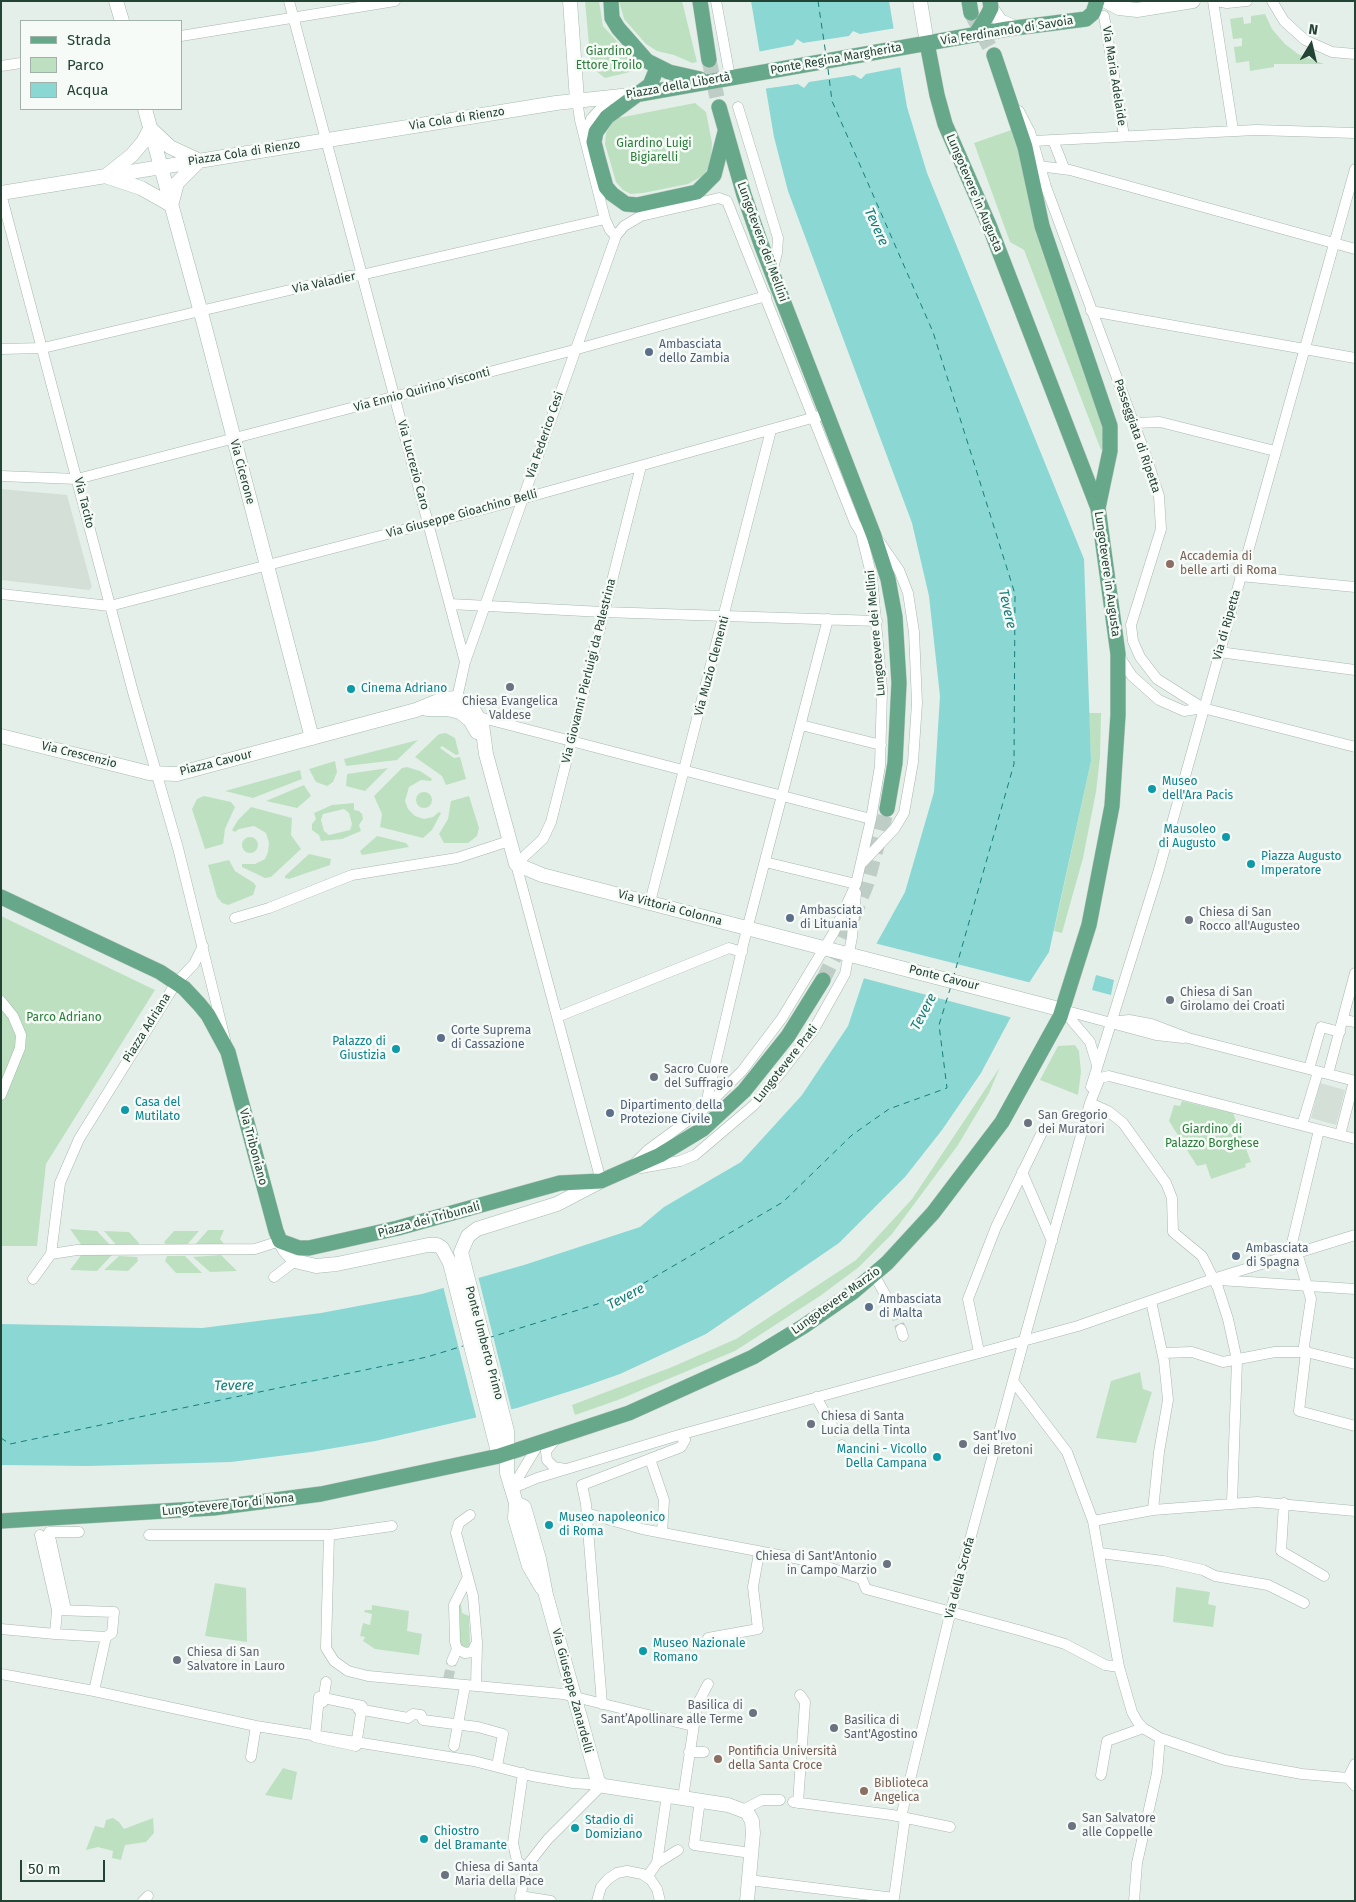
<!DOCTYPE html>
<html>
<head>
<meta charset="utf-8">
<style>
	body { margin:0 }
	#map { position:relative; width:1356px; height:1902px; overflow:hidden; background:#e5efe9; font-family:"Fira Sans",sans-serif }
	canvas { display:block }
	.frame { position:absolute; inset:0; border:2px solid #234334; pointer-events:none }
	.legend { position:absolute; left:20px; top:20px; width:162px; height:90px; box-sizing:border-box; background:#f7fbf8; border:1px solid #a2b1aa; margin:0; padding:6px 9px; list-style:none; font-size:15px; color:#234334 }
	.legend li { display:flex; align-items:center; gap:10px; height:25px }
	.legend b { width:25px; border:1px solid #a2b1aa }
	.north { position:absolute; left:1286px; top:20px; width:50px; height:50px; -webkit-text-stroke:4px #f7fbf8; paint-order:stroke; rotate:9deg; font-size:14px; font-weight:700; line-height:20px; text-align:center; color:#234334 }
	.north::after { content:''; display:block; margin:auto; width:18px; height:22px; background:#234334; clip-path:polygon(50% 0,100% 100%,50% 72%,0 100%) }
	.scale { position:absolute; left:20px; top:1860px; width:85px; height:22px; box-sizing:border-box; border:2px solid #234334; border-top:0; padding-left:6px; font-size:15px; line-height:18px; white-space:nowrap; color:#234334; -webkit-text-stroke:4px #f7fbf8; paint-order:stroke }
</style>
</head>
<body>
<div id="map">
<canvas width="1356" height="1902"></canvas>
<div class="frame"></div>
<ul class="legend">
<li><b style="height:6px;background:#67a88a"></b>Strada</li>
<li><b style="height:14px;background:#bde1c0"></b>Parco</li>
<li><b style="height:14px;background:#8bd7d4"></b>Acqua</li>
</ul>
<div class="north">N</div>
<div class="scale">50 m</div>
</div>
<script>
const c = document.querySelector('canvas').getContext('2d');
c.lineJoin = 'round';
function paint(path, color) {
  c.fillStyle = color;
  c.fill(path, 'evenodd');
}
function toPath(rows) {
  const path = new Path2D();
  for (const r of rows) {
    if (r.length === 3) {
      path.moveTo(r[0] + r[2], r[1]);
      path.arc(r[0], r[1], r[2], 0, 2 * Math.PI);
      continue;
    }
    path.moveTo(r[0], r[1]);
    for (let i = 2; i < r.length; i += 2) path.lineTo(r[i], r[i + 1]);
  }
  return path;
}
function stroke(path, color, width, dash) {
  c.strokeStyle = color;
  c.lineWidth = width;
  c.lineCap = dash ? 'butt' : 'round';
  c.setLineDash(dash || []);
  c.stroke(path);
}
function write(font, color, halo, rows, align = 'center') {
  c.font = font + ' "Fira Sans",sans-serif';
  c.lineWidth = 5;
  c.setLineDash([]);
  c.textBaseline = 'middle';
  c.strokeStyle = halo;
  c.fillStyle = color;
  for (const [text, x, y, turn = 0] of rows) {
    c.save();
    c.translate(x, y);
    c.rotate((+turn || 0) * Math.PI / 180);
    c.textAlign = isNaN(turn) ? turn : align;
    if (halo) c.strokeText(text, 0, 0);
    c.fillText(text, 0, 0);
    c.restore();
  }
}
const built = toPath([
	[1,489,67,495,92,587,89,590,1,580],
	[1320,1083,1345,1090,1336,1125,1311,1118]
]);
const green = toPath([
	[585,1,599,1,603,26,626,51,634,71,605,78,591,67],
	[619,1,682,1,697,62,692,63,674,55,657,51,646,44,624,19],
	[1265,14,1272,29,1285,44,1298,54,1324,64,1274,64,1274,67,1250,71,1249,61,1236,63,1234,47,1242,46,1242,38,1233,39,1230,19,1243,17,1244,24,1251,23,1251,16],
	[695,103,706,112,712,143,711,162,704,175,688,184,643,193,631,194,623,190,616,182,605,144,606,133,611,124,618,118],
	[1014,129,1108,444,1101,450,1024,250,1010,242,974,143],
	[1089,713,1101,713,1100,757,1096,792,1083,858,1062,933,1054,931,1091,761],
	[446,733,455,738,459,754,456,755,442,746,440,748,454,758,460,757,466,779,446,785,442,776,415,757,439,734],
	[418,740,397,760,346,766,344,759],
	[335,761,337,772,333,782,327,786,316,782,309,769],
	[407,767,420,771,432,779,431,781,421,780,409,787,405,801,408,809,415,816,424,819,433,817,439,812,441,813,432,830,423,838,380,827,382,814,374,796,402,768],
	[388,768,365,791,346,786,347,774],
	[300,770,302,779,253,798,225,791],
	[304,785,311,796,297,808,266,801],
	[424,800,8],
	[204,796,231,802,235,807,225,829,223,844,205,849,192,809,197,799],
	[469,796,479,828,477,836,468,843,444,843,439,834,448,819,451,801],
	[354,803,354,810,359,811,362,814,363,819,359,825,361,831,342,839,321,841,319,835,312,830,312,824,316,819,314,813,332,805],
	[344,809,349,813,352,824,350,830,329,835,324,831,321,820,323,814],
	[251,807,292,818,291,835,301,849,271,877,265,878,242,867,242,864,255,864,265,859,268,852,269,843,266,833,261,830,254,826,239,829,235,832,232,830,238,820],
	[377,836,406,843,409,847,362,855,360,851],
	[250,845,8],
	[309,854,331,859,330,865,289,879,285,878,285,876],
	[229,860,235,871,254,883,256,886,253,895,228,905,222,903,217,897,208,865],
	[1,916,155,990,46,1164,37,1246,1,1246],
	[1075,1045,1079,1051,1081,1072,1078,1095,1040,1080,1058,1046],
	[1000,1067,989,1093,958,1145,892,1234,859,1267,820,1296,735,1351,618,1400,575,1415,572,1405,672,1367,736,1339,856,1260,912,1199],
	[1182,1101,1233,1113,1251,1162,1245,1164,1246,1167,1211,1179,1206,1164,1197,1166,1169,1121,1174,1105,1180,1106],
	[70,1229,97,1231,111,1246,82,1246],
	[208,1230,224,1230,220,1239,224,1244,193,1247],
	[104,1231,129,1232,139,1243,136,1248,118,1247],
	[174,1231,199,1231,185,1247,167,1247,164,1242],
	[82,1254,112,1255,97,1271,70,1270],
	[221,1255,237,1271,210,1272,193,1257],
	[119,1256,137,1257,138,1261,128,1271,104,1270],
	[167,1256,185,1256,202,1273,176,1273,165,1261],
	[1140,1372,1143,1389,1152,1392,1136,1443,1096,1438,1111,1381],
	[215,1583,246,1588,247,1642,205,1636],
	[1176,1587,1210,1592,1208,1604,1216,1606,1213,1627,1173,1622],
	[457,1604,461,1604,462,1613,469,1616,470,1645,466,1649,459,1644],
	[372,1605,409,1611,407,1631,422,1634,419,1655,375,1649,363,1641,365,1637,360,1636,363,1623,370,1625,372,1614,364,1612,365,1610,372,1610],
	[283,1768,297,1772,292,1800,265,1795],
	[113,1818,119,1822,124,1829,153,1818,154,1833,146,1842,125,1845,121,1860,112,1858,113,1851,98,1847,86,1850,95,1826,104,1828,106,1820]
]);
const water = toPath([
	[751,1,889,1,907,107,927,173,1084,559,1091,761,1049,952,1029,983,981,1073,942,1130,905,1177,839,1243,706,1334,620,1374,583,1387,517,1408,375,1441,311,1452,231,1462,89,1466,1,1465,1,1324,202,1328,321,1313,422,1294,524,1265,640,1227,664,1207,741,1162,802,1095,848,1026,874,948,905,892,934,792,940,696,929,596,912,523,788,191,774,137],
	[1096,975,1114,980,1111,995,1092,990]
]);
const pier = toPath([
	[896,28,902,67,866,74,861,79,854,75,809,82,804,88,798,84,763,89,757,52,793,45,797,39,803,43,849,36,853,31,860,34],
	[874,943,1032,983,1013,1018,863,978],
	[478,1276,512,1412,477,1420,443,1286]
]);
const ferry = toPath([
	[818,1,826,55],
	[828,69,832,101,933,332,1015,594,1014,764,954,975],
	[488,1338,620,1297,783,1202,852,1135,889,1109,947,1088,939,1025,951,986],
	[1,1438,10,1444,427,1357,463,1346]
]);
const streetTunnel = toPath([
	[894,1310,901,1329],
	[448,1680,452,1661]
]);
const primaryTunnel = toPath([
	[971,13,994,55],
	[709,60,719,107],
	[823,980,850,925,867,883,887,809]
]);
const street = toPath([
	[289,1,465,662],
	[716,1,730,77],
	[1213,1,1233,130],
	[1216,1,1227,3,1247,1],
	[1272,1,1284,21,1305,40,1332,52,1355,54],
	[1104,16,1124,136],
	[181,36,395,1],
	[1,66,21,63],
	[738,107,778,238,777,253,772,272],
	[1019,111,1030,132,1046,187,1146,456,1159,496,1161,529,1131,625,1133,641,1140,657,1157,679,1203,708,1355,747],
	[585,137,591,119,611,97],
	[1053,140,1064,168],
	[1033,141,1256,130,1355,133],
	[1039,166,1070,170,1355,249],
	[1,194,133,692,178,848,225,1039],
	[616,236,624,226,641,216,719,198,727,201,855,523,861,533,872,578,882,689,880,766,871,819,856,884,834,932,782,1018,742,1071,705,1108,648,1150,635,1163],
	[1091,311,1355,358],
	[1,349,43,348,349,276,361,275,605,219],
	[1134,423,1160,422,1275,451],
	[1,476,77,479,574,350,766,296],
	[1240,576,1355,587],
	[1,594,110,606,507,503,819,416],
	[450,604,603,612,877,621],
	[1219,652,1355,670],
	[1119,656,1132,676,1159,700,1184,711,1203,708],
	[457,698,465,662,616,236,610,230,605,219,580,120,577,100],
	[479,717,871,819],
	[801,725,881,745],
	[765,862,856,884],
	[863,862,895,828,904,813,913,762,917,703,914,632,908,593,899,570,879,541],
	[650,902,771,430],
	[235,918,269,908,352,875,457,858,509,841],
	[1,1001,13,1016,21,1035,20,1048,1,1095],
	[1063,1010,1156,1035,1183,1038],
	[1063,1010,1090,1042,1097,1065],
	[557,1017,729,948,742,952],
	[1344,1020,1355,1022],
	[1112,1022,1129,1020,1151,1024,1188,1038,1355,1081],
	[1309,1069,1321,1027,1340,1032],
	[1328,1074,1355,973],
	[1091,1087,1158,873,1355,169],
	[1090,1103,1108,1111,1123,1123,1166,1183,1172,1198,1173,1232,1202,1256,1218,1288,1228,1319,1237,1360,1232,1503],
	[705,1108,744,941,828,619],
	[1302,1125,1318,1072],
	[1319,1130,1292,1243,1297,1253,1311,1299,1304,1346,1306,1352,1299,1411,1355,1426],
	[1340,1135,1354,1081],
	[641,1168,680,1161,695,1155,754,1105,783,1070,813,1031,845,974,852,937,856,893],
	[1022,1172,1052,1241],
	[601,1181,516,864,543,839,551,822,641,466],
	[51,1254,60,1183,79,1139,176,983,194,964,203,946],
	[874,1275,894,1310],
	[274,1277,295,1261],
	[33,1279,51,1254,77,1250,255,1249,280,1241],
	[1219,1280,1355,1289],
	[1151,1301,1164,1361,1168,1400,1159,1452,1153,1510],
	[901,1329,903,1336],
	[979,1352,968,1299,996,1227,1047,1122],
	[1163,1353,1192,1352,1223,1362,1275,1352,1306,1352,1355,1364],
	[1013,1381,1067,1452,1093,1521,1119,1667,1132,1712,1137,1721,1143,1728,1160,1738,1225,1760,1302,1774,1348,1778,1355,1786],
	[816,1397,835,1431],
	[555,1440,546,1451,547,1460,554,1467,565,1469],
	[842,1445,845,1450],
	[650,1459,664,1500,662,1533],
	[512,1488,538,1445],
	[511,1489,537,1478,679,1435,1078,1326,1213,1279,1355,1235],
	[1284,1503,1281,1551,1324,1576],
	[586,1513,642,1529,810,1561,862,1579,866,1589,1022,1631,1065,1644,1105,1665,1119,1667],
	[1093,1521,1153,1510,1257,1502,1355,1511],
	[40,1535,57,1610,55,1634,106,1637,112,1633,114,1612,57,1610],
	[149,1535,329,1535,392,1526],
	[329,1535,326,1648,334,1661,348,1671,368,1676,563,1694,693,1726],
	[1100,1553,1163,1561,1203,1570,1215,1576,1268,1585,1304,1603],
	[66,1610,49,1532,79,1532],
	[1,1629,55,1634],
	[708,1638,758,1629,753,1587,759,1553],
	[457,1649,465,1653,472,1652,477,1642,473,1596,456,1533,459,1523,470,1515],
	[452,1661,457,1649,455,1642,454,1605,468,1577],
	[1,1674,94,1691,256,1726,474,1761,532,1776,573,1783,602,1785],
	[476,1686,477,1645],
	[94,1691,106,1637],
	[319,1697,362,1706,356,1746,315,1737,319,1697],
	[323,1702,326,1682],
	[602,1704,586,1504,582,1485,681,1447,685,1440,679,1435],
	[358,1709,408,1718,413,1714,421,1715,423,1720,478,1727,503,1734,497,1766],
	[454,1746,465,1686],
	[689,1752,704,1752],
	[251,1757,256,1726],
	[523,1773,513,1843,517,1861,525,1868],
	[1101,1775,1107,1741,1143,1728],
	[1348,1778,1355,1764],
	[683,1798,697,1705,708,1684],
	[700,1800,694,1845,751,1853],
	[793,1802,892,1815,950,1827],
	[798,1803,805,1702,800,1695],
	[743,1810,762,1800,780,1800],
	[901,1817,951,1610,1024,1340,1090,1103,1100,1078,1109,1076,1355,1139],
	[657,1863,667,1795],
	[647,1877,657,1863,678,1850],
	[749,1880,894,1898,905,1818],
	[520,1896,551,1901],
	[143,1901,148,1896],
	[520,1901,525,1868,548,1839,602,1785],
	[597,1901,601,1887,608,1879,617,1873,627,1871,642,1874,651,1880,657,1889,660,1901],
	[1134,1901,1137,1863,1157,1773,1160,1738]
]);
const secondary = toPath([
	[116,1,122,21],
	[570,1,577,100],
	[920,1,927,43],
	[1106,1,1119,8,1137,10,1193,1],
	[991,8,1000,21,1016,28],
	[145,109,203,320,312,738],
	[152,130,170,147,196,159],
	[107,175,132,155,143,142,150,129],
	[108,177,141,188,171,205],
	[1,193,556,103,640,94],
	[172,202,177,183,199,161],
	[427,709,447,709,460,712,470,720,477,732],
	[1,736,149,773,177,774,416,710,443,699,457,698,471,706,482,724,486,754,516,864,542,875,1063,1010],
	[280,1241,285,1250,295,1261,316,1266,337,1264,428,1245,437,1245,442,1248,450,1263,499,1456],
	[516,1503,524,1507,539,1559,546,1595,598,1782,604,1786,728,1805,747,1812,752,1821,753,1833,747,1901],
	[542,1588,529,1566,515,1518,516,1503,507,1473,507,1431,461,1252,468,1236,477,1229,557,1204,601,1181]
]);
const primary = toPath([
	[611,1,612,18,618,28,647,61,669,72,700,79],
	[700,1,709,60],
	[969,1,971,13],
	[975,35,987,16,991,8,990,1],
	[994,55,1025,147,1042,226,1110,426,1110,451,1098,508],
	[657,68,650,85,607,117,596,132,594,142,598,158,606,187,612,194,626,204,637,205,697,192,714,175,725,132],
	[640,94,1007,29,1086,19,1093,13,1097,1],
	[719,107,744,195,761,244,874,536,888,579,895,617,899,683,895,763,887,809],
	[1,897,160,972,184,988,199,1004,208,1015,228,1052,276,1231,280,1241,299,1248,309,1248,398,1228,560,1183,601,1181,660,1155,703,1129,744,1091,788,1036,823,980],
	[1,1521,213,1508,321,1494,499,1456,629,1413,753,1357,804,1326,853,1292,887,1263,933,1213,1002,1122,1060,1017,1089,925,1112,806,1118,715,1118,654,1098,508,989,225,945,124,937,95,927,43]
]);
const markers = [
	[649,352,5,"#5c6f8a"],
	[1170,564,5,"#8d6e63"],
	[510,687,5,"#6b7280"],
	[351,689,5,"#0f9aa8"],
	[1152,789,5,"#0f9aa8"],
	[1226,837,5,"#0f9aa8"],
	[1251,864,5,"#0f9aa8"],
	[790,918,5,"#5c6f8a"],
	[1189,920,5,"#6b7280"],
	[1170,1000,5,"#6b7280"],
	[441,1038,5,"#5c6f8a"],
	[396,1049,5,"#0f9aa8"],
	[654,1077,5,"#6b7280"],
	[125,1110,5,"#0f9aa8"],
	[610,1113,5,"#5c6f8a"],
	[1028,1123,5,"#6b7280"],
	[1236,1256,5,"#5c6f8a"],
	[869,1307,5,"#5c6f8a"],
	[811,1424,5,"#6b7280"],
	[963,1444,5,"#6b7280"],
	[937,1457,5,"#0f9aa8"],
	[549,1525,5,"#0f9aa8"],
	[887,1564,5,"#6b7280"],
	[643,1651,5,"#0f9aa8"],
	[177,1660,5,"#6b7280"],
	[753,1713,5,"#6b7280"],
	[834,1728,5,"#6b7280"],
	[718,1759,5,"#8d6e63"],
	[864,1791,5,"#8d6e63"],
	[1072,1826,5,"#6b7280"],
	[575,1828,5,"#0f9aa8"],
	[424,1839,5,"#0f9aa8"],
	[445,1875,5,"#6b7280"]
];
const streetNames = [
	["Via Ferdinando di Savoia",1007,31,-9],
	["Ponte Regina Margherita",836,59,-10],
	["Via Maria Adelaide",1114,76,81],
	["Piazza della Libertà",678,86,-10],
	["Via Cola di Rienzo",457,119,-9],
	["Piazza Cola di Rienzo",244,153,-9],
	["Lungotevere in Augusta",974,193,67],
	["Lungotevere dei Mellini",762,242,70],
	["Via Valadier",324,283,-12],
	["Via Ennio Quirino Visconti",422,390,-15],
	["Via Federico Cesi",545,435,-71],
	["Passeggiata di Ripetta",1137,436,71],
	["Via Lucrezio Caro",413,465,75],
	["Via Cicerone",242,472,75],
	["Via Tacito",84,503,76],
	["Via Giuseppe Gioachino Belli",462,514,-15],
	["Lungotevere in Augusta",1107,574,82],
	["Via di Ripetta",1227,625,-74],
	["Lungotevere dei Mellini",876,633,-95],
	["Via Muzio Clementi",712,666,-75],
	["Via Giovanni Pierluigi da Palestrina",589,671,-76],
	["Via Crescenzio",79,755,14],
	["Piazza Cavour",216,763,-14],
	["Via Vittoria Colonna",670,908,15],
	["Ponte Cavour",944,978,14],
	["Piazza Adriana",147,1028,-58],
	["Lungotevere Prati",786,1064,-52],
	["Via Triboniano",253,1147,75],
	["Piazza dei Tribunali",429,1220,-15],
	["Lungotevere Marzio",836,1301,-36],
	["Ponte Umberto Primo",484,1343,75],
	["Lungotevere Tor di Nona",228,1505,-6],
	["Via della Scrofa",960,1578,-75],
	["Via Giuseppe Zanardelli",572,1691,75]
];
const parkNames = [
	["Giardino",609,52],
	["Ettore Troilo",609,66],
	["Giardino Luigi",654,144],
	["Bigiarelli",654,158],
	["Parco Adriano",64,1018],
	["Giardino di",1212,1130],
	["Palazzo Borghese",1212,1144]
];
const serviceNames = [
	["Ambasciata",659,345],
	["dello Zambia",659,359],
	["Ambasciata",800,911],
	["di Lituania",800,925],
	["Corte Suprema",451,1031],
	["di Cassazione",451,1045],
	["Dipartimento della",620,1106],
	["Protezione Civile",620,1120],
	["Ambasciata",1246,1249],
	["di Spagna",1246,1263],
	["Ambasciata",879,1300],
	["di Malta",879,1314]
];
const educationNames = [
	["Accademia di",1180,557],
	["belle arti di Roma",1180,571],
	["Pontificia Università",728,1752],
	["della Santa Croce",728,1766],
	["Biblioteca",874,1784],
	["Angelica",874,1798]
];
const cultureNames = [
	["Cinema Adriano",361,689],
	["Museo",1162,782],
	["dell'Ara Pacis",1162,796],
	["Mausoleo",1216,830,"right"],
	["di Augusto",1216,844,"right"],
	["Piazza Augusto",1261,857],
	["Imperatore",1261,871],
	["Palazzo di",386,1042,"right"],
	["Giustizia",386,1056,"right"],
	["Casa del",135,1103],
	["Mutilato",135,1117],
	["Mancini - Vicollo",927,1450,"right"],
	["Della Campana",927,1464,"right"],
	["Museo napoleonico",559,1518],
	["di Roma",559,1532],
	["Museo Nazionale",653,1644],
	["Romano",653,1658],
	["Stadio di",585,1821],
	["Domiziano",585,1835],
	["Chiostro",434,1832],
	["del Bramante",434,1846]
];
const worshipNames = [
	["Chiesa Evangelica",510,702,"center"],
	["Valdese",510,716,"center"],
	["Chiesa di San",1199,913],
	["Rocco all'Augusteo",1199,927],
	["Chiesa di San",1180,993],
	["Girolamo dei Croati",1180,1007],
	["Sacro Cuore",664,1070],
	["del Suffragio",664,1084],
	["San Gregorio",1038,1116],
	["dei Muratori",1038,1130],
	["Chiesa di Santa",821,1417],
	["Lucia della Tinta",821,1431],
	["Sant’Ivo",973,1437],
	["dei Bretoni",973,1451],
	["Chiesa di Sant'Antonio",877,1557,"right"],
	["in Campo Marzio",877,1571,"right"],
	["Chiesa di San",187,1653],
	["Salvatore in Lauro",187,1667],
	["Basilica di",743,1706,"right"],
	["Sant’Apollinare alle Terme",743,1720,"right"],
	["Basilica di",844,1721],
	["Sant'Agostino",844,1735],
	["San Salvatore",1082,1819],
	["alle Coppelle",1082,1833],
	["Chiesa di Santa",455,1868],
	["Maria della Pace",455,1882]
];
const waterNames = [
	["Tevere",876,227,66],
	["Tevere",1007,609,77],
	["Tevere",924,1012,-62],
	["Tevere",626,1297,-28],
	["Tevere",234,1386,-1]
];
paint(built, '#d3dfd7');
paint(green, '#bde1c0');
paint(water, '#8bd7d4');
paint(pier, '#e5efe9');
stroke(ferry, '#177e7b', 1, [6, 5]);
stroke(streetTunnel, '#becdc5', 10, [10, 5]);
stroke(primaryTunnel, '#becdc5', 15, [15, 8]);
stroke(street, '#a7b8af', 11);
stroke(secondary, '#a3bcae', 15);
stroke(primary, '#c1cac6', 16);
stroke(street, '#fff', 10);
stroke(secondary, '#fff', 14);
stroke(primary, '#67a88a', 15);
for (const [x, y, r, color] of markers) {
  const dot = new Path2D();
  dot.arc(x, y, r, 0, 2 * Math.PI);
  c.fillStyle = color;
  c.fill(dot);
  stroke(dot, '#f7fbf8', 2);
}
write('12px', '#234334', '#f7fbf8', streetNames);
write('12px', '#297d39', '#f7fbf8', parkNames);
write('12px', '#4e5e75', '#f7fbf8', serviceNames, 'left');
write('12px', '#785e54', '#f7fbf8', educationNames, 'left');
write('12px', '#0d838f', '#f7fbf8', cultureNames, 'left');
write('12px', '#5b616d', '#f7fbf8', worshipNames, 'left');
write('italic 14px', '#177e7b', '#f7fbf8', waterNames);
</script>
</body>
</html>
